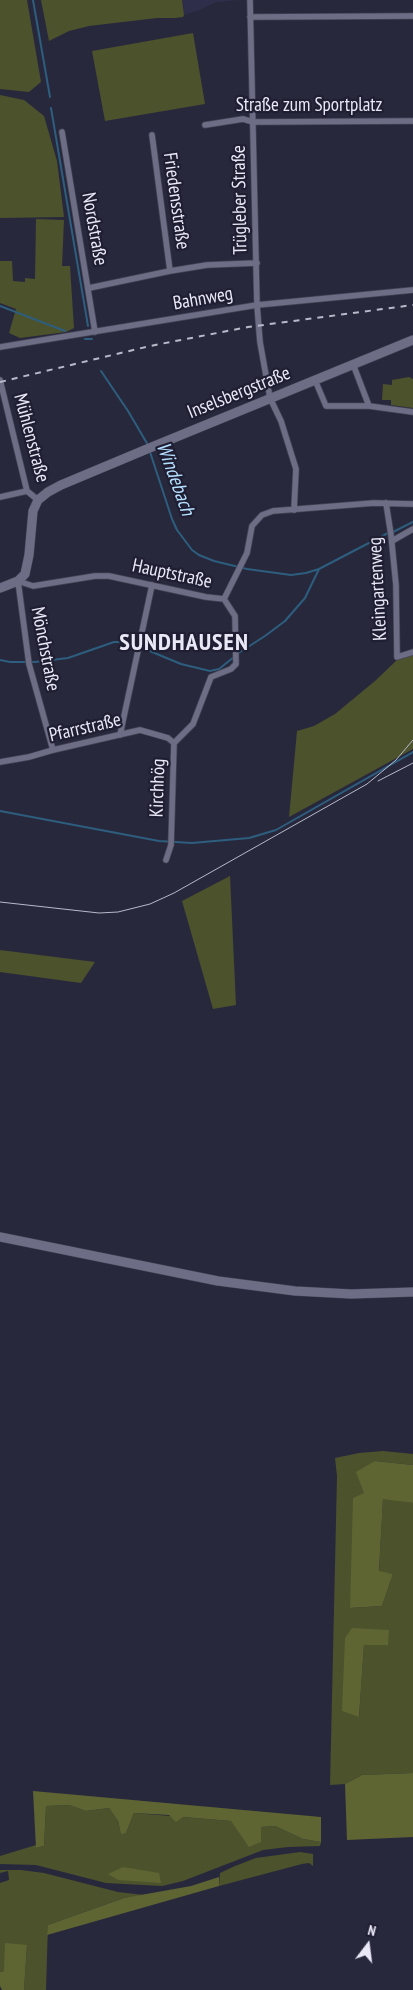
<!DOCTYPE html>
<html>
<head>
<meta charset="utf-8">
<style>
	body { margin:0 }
	#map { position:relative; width:413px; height:1990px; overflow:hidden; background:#28283d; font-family:"PT Sans Narrow",sans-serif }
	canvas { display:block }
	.north { position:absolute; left:343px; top:1920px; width:50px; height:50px; -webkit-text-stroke:4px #1f1e32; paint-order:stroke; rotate:15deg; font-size:14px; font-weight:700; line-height:20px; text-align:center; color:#e8e8f7 }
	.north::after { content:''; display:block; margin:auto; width:18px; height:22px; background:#e8e8f7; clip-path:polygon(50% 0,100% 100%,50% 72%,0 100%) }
</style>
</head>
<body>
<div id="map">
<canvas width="413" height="1990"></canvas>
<div class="north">N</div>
</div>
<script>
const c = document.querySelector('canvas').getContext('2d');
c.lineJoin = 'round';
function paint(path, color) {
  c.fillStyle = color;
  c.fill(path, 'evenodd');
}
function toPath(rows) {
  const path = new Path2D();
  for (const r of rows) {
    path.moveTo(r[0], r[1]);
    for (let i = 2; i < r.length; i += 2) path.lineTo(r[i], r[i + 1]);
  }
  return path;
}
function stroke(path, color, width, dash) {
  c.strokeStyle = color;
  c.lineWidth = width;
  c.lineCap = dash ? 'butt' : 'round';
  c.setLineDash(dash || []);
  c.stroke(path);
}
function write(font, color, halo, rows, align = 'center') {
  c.font = font + ' "PT Sans Narrow",sans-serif';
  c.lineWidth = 4.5;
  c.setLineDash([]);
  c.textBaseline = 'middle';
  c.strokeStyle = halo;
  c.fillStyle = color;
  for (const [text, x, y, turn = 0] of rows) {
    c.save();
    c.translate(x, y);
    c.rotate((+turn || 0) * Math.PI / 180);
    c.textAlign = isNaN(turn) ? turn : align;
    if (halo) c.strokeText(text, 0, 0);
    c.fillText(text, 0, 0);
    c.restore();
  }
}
const built = toPath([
	[182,0,241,0,216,2,199,10,184,15]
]);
const green = toPath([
	[0,0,27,0,41,82,29,92,0,89],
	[41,0,182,0,184,15,183,17,175,18,157,18,89,26,69,31,49,41],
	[193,33,205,104,105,121,92,51],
	[0,95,24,100,44,116,57,161,64,217,0,218],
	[36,219,64,220,62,266,70,266,74,328,66,332,20,338,9,333,16,309,0,303,0,261,12,261,13,281,25,282,25,278,35,279],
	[409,377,413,379,413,408,391,405,391,394,391,400,382,400,383,384,392,385,392,380],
	[413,654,413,749,289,817,297,731,314,726,335,714,375,681,398,659],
	[230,876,236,1005,213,1009,182,901],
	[0,950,95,962,81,983,0,972],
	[383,1451,413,1454,413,1465,375,1461,364,1493,350,1608,382,1606,393,1574,379,1572,383,1498,413,1503,413,1773,362,1775,345,1784,330,1785,337,1476,335,1458,359,1453],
	[352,1628,364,1645,359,1717],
	[71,1805,86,1811,109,1808,118,1821,121,1835,126,1833,134,1813,231,1821,261,1827,275,1826,303,1839,321,1842,320,1846,288,1847,263,1850,183,1881,162,1886,106,1883,36,1865,0,1864,0,1856,36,1845,36,1848,44,1846,46,1806],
	[300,1852,313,1854,313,1866,309,1863,302,1864,219,1886,220,1873,235,1866,256,1858],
	[0,1870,21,1870,44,1873,118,1892,144,1895,124,1898,48,1925,46,1990,24,1990,27,1945,4,1971,0,1972,0,1883,9,1880,8,1871,0,1873]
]);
const forest = toPath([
	[375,1461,413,1465,413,1503,383,1499,379,1571,393,1574,382,1606,350,1608,353,1498,364,1493,356,1472],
	[352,1628,389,1630,388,1645,364,1645,359,1717,342,1711,345,1638],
	[413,1773,413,1837,347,1840,345,1784,362,1775],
	[33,1791,321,1817,321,1842,303,1839,275,1826,261,1827,261,1842,249,1847,231,1821,183,1817,176,1822,169,1815,134,1813,126,1833,121,1835,118,1821,109,1808,86,1811,70,1805,46,1806,44,1846,36,1848],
	[123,1867,159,1873,161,1883,118,1880,108,1874],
	[219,1877,219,1886,47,1935,48,1925,124,1898,191,1886],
	[5,1943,27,1945,24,1990,2,1990,0,1986,0,1972,4,1971]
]);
const stream = toPath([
	[33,0,50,97],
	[51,108,88,326],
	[0,306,65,331],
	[85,339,92,339],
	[101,371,128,411,148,445],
	[150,452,172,519,177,530,192,550,199,555,214,561,247,569,291,575,306,573,319,569,388,533],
	[393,532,413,522],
	[237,654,265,636,285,621,305,598,319,569],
	[0,660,10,662,35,662,68,658,114,642,128,642,181,664,210,671,219,669,234,657],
	[0,811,159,841,192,843,249,838,276,830,413,752]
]);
const street = toPath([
	[250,0,257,305,260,342,270,398,281,421,296,469,294,510],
	[250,17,413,16],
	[205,125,243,119,253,122,413,121],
	[62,132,95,332],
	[152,135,170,271],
	[89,288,170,271,207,265,257,263],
	[0,347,257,305,413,290],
	[353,364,369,406],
	[0,380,27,491,38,500],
	[315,380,326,406,369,406,413,412],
	[0,497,27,491],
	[386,503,391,535,396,585,397,657,413,652],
	[392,541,413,529],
	[224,599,247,553,252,526,262,515,273,511,374,503,413,504],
	[120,735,152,585],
	[53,750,29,664,18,581,33,586,95,576,109,576,206,597,224,599],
	[0,762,29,757,53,750,140,730,168,738,174,743],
	[166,860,171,845,174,743,193,724,211,677,231,669,236,664,235,616,224,599]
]);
const secondary = toPath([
	[0,588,18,581,25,574,29,555,33,511,38,500,48,492,61,485,147,449,413,340],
	[0,1237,218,1281,295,1291,351,1294,413,1292]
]);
const tram = toPath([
	[378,781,413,763],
	[0,902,99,913,118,912,150,904,174,893,367,784,396,760,413,740]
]);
const rail = toPath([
	[0,382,150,346,248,327,413,305]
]);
const streetNames = [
	["Straße zum Sportplatz",309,106],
	["Trügleber Straße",240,200,-91],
	["Friedensstraße",176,201,82],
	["Nordstraße",94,229,80],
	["Bahnweg",203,299,-10],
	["Inselsbergstraße",239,393,-22],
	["Mühlenstraße",31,438,75],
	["Hauptstraße",172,574,12],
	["Kleingartenweg",378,589,-93],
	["Mönchstraße",45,649,79],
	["Pfarrstraße",85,728,-13],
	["Kirchhög",158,788,-88]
];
const waterNames = [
	["Windebach",175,479,70]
];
const districtNames = [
	["SUNDHAUSEN",184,643]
];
paint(built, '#2f2e4a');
paint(green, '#4c522c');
paint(forest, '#5e6532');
stroke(stream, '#2d5e7e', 2);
stroke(street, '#454456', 7);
stroke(secondary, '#454456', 10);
stroke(street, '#6d6d86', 5.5);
stroke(secondary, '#6d6d86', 9);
stroke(tram, '#b9b9ca', 1);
stroke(rail, '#b9b9ca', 2, [6, 6]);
write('19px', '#e8e8f7', '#1f1e32', streetNames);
write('italic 20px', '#b4dfff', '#1f1e32', waterNames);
c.letterSpacing = '1px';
write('bold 24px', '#e8e8f7', '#1f1e32', districtNames);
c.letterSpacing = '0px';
</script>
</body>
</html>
